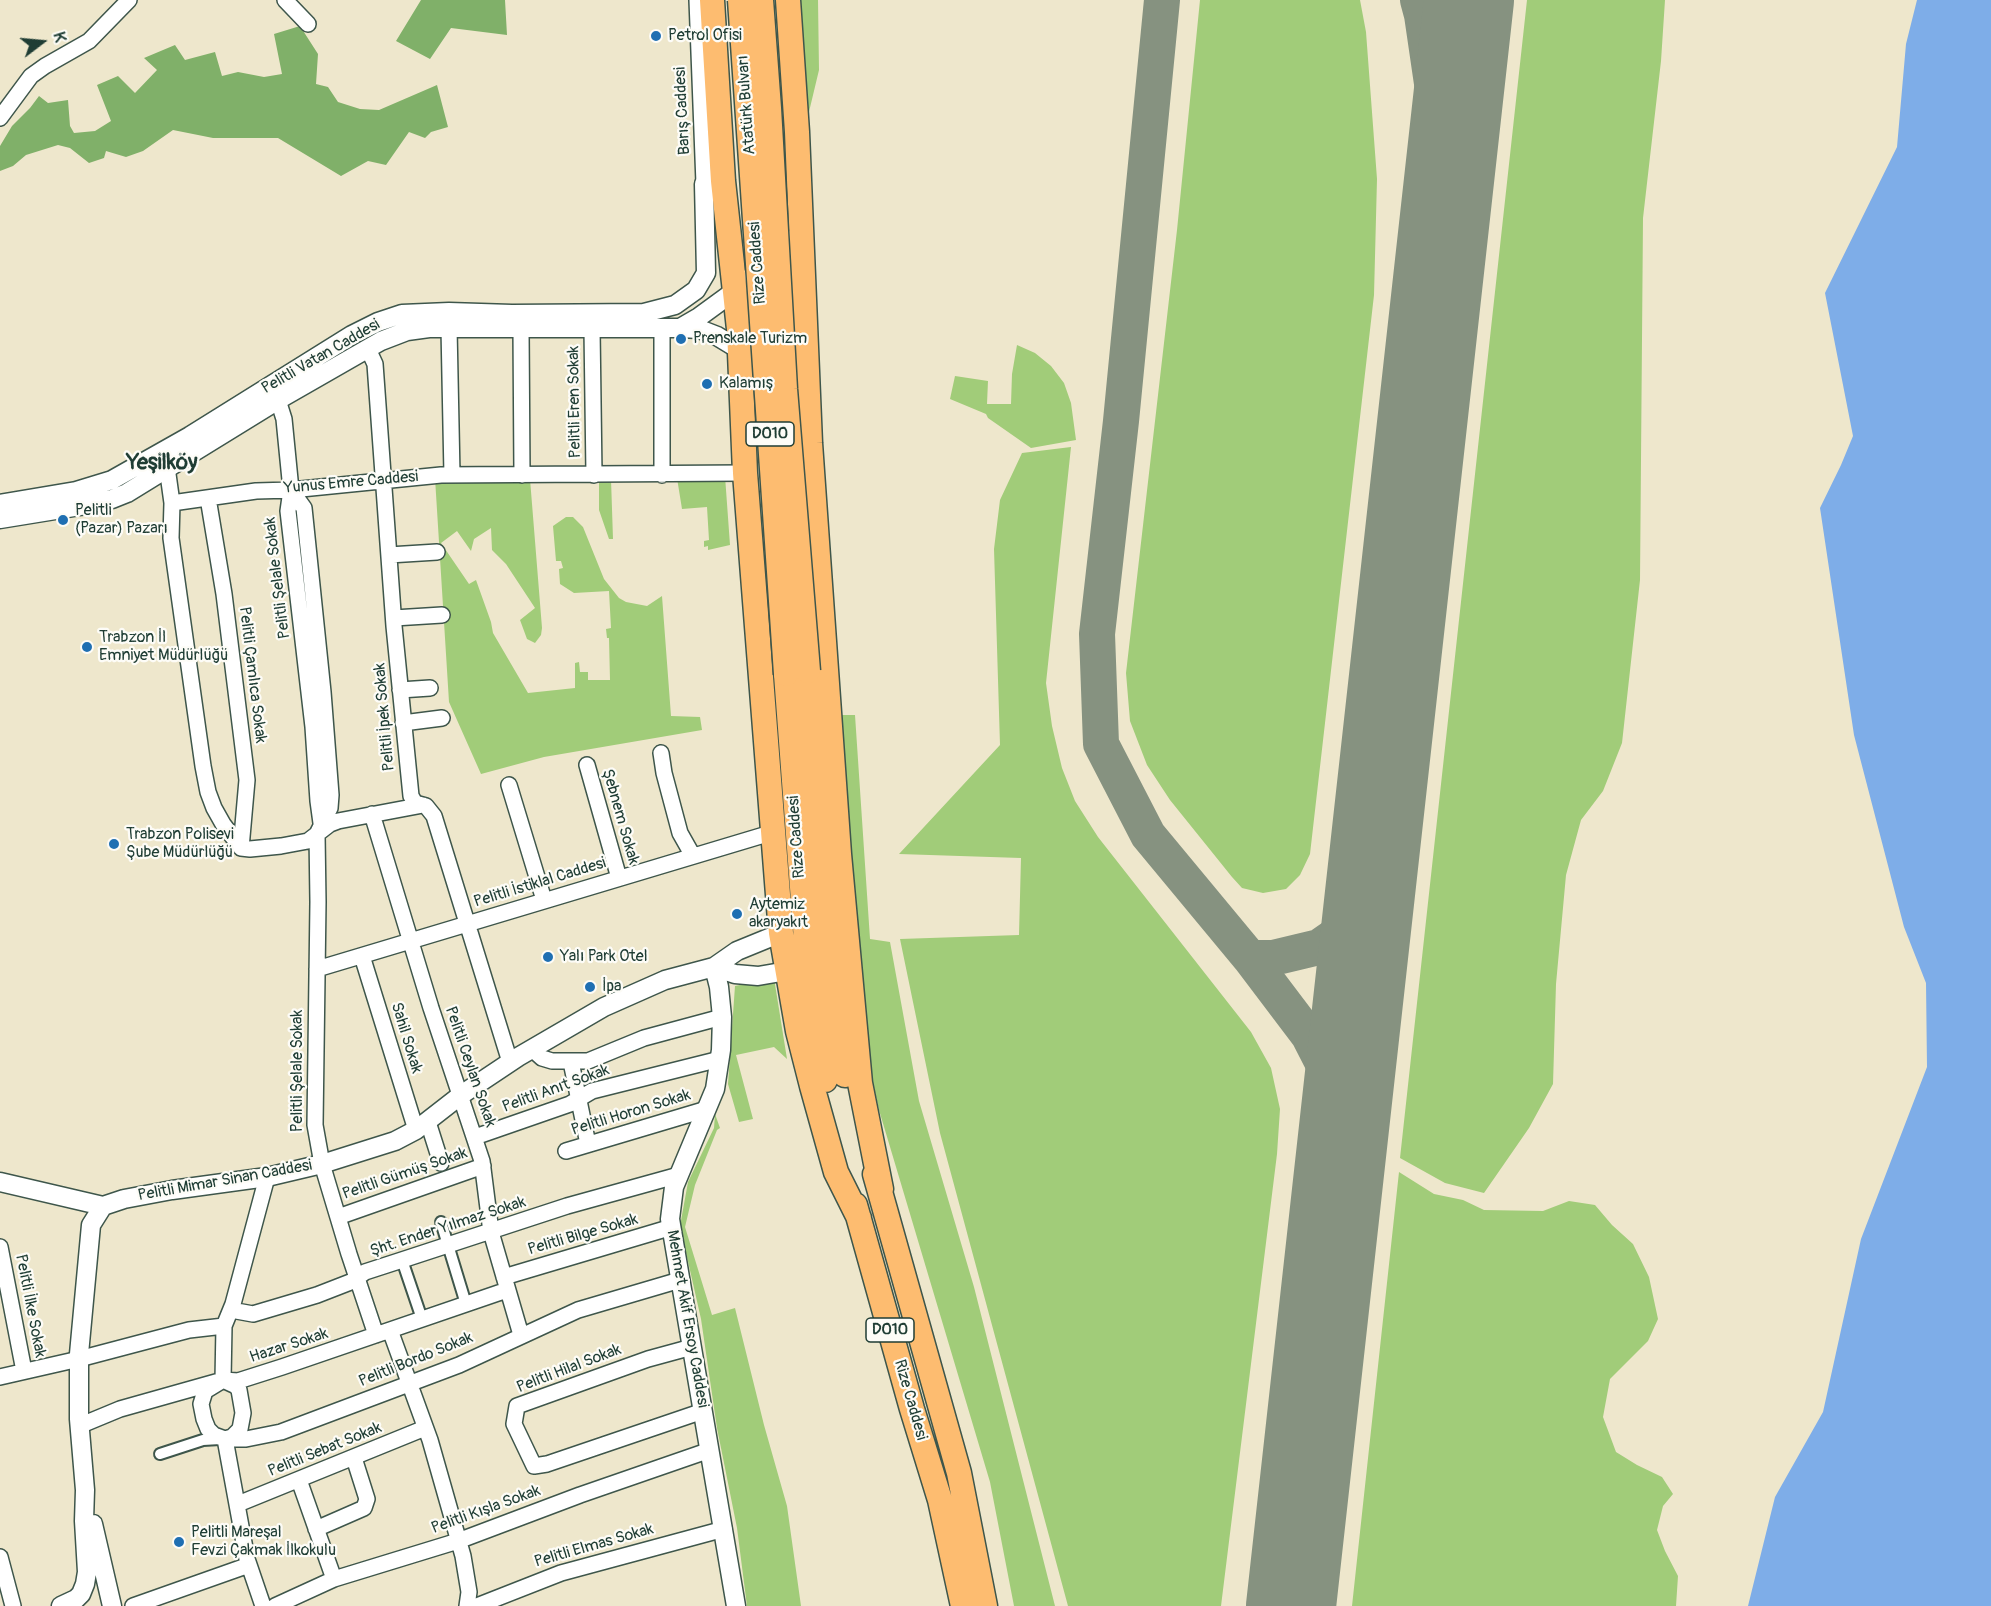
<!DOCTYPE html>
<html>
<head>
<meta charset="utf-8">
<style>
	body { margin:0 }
	#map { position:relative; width:1991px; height:1606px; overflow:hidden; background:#eee7cc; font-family:Pangolin,sans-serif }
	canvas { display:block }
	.north { position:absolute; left:12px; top:12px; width:60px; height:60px; -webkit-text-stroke:4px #fdfcf7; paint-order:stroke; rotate:74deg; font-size:16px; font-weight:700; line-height:24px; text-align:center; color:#1f3d34 }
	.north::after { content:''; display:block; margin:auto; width:21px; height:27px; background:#1f3d34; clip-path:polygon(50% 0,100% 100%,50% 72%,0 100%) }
</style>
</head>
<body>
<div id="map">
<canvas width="1991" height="1606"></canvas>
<div class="north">K</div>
</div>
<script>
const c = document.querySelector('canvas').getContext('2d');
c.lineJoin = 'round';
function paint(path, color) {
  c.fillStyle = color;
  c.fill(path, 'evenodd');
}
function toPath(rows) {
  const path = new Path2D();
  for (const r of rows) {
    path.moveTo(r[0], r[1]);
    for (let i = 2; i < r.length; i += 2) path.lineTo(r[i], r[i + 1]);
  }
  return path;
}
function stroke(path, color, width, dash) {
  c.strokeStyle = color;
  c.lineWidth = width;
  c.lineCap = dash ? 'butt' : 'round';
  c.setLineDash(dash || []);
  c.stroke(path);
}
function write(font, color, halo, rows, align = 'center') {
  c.font = font + ' Pangolin,sans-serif';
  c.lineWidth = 4.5;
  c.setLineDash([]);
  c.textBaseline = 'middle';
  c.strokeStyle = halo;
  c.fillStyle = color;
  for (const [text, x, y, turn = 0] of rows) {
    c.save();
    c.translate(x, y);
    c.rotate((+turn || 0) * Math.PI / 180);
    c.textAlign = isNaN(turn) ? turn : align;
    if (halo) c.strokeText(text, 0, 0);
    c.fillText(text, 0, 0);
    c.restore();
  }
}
const green = toPath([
	[797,0,818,0,819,70,808,116,803,122],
	[1200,0,1360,0,1366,32,1377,179,1374,295,1310,854,1300,875,1286,889,1263,893,1242,888,1232,877,1170,800,1147,765,1130,721,1126,673,1177,230],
	[1527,0,1665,0,1661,61,1643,218,1640,580,1622,743,1603,791,1581,820,1566,875,1556,984,1553,1084,1529,1128,1484,1193,1445,1183,1400,1158],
	[1017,345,1035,353,1051,366,1064,383,1071,403,1076,440,1031,448,988,418,986,414,950,399,955,376,988,381,987,404,1011,404,1012,374],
	[1071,447,1046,683,1052,726,1062,768,1075,801,1098,837,1251,1032,1271,1068,1280,1109,1277,1154,1221,1606,1068,1606,940,1133,900,939,1019,935,1021,858,899,854,1000,745,994,549,1000,500,1022,453],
	[725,476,730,545,708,550,708,546,704,547,704,541,709,540,707,507,682,509,677,478],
	[435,478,530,479,542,628,541,635,535,643,527,639,520,620,535,608,506,564,492,550,491,528,474,539,471,551,457,531,441,543,469,584,476,580,491,622,493,633,528,693,575,688,575,663,579,662,580,672,588,672,588,680,610,680,609,638,607,638,606,629,611,628,609,591,574,593,560,584,559,569,563,568,561,561,556,561,553,526,566,517,573,517,583,527,604,579,619,598,626,602,647,606,662,596,671,716,700,717,702,730,544,757,481,774,449,702],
	[599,479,611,479,613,539,609,539,599,510],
	[836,715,855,715,870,939,890,942,919,1101,974,1287,1055,1606,1014,1606,990,1482,879,1110,865,1047],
	[774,978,787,1059,774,1047,736,1055,753,1119,739,1122,728,1084,735,986],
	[715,1114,720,1128,717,1130,695,1185,685,1227,712,1315,735,1308,764,1425,787,1506,801,1606,747,1606,737,1528,717,1428,701,1319,680,1226,688,1182,714,1128],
	[1399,1172,1434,1194,1463,1200,1484,1210,1543,1211,1569,1201,1595,1205,1612,1225,1633,1244,1649,1277,1658,1319,1648,1341,1610,1379,1603,1417,1616,1452,1637,1465,1662,1477,1673,1494,1663,1506,1657,1530,1665,1551,1678,1576,1676,1606,1352,1606]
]);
const forest = toPath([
	[421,0,505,0,507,35,451,28,430,59,396,41],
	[300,26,318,54,316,84,328,87,338,102,360,109,379,110,437,85,448,127,431,132,425,138,409,132,386,165,368,161,341,176,278,138,213,138,173,130,143,151,126,157,106,151,104,158,89,163,70,148,58,145,26,155,13,166,0,171,0,146,12,126,30,108,39,96,48,103,68,100,70,126,74,133,95,131,111,121,97,85,118,76,135,93,157,70,144,58,175,45,185,60,215,52,222,76,238,72,264,77,282,74,274,34]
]);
const water = toPath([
	[1917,0,1991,0,1991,1606,1748,1606,1775,1497,1823,1412,1861,1239,1927,1067,1926,983,1904,927,1854,735,1820,508,1841,465,1853,436,1825,293,1897,147,1906,44]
]);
const taxiway = toPath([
	[1162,0,1121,421,1097,634,1101,744,1148,835,1250,958,1309,1036,1331,1079,1344,1120],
	[1418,0,1422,15,1436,111,1443,241],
	[1250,958,1273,958,1319,947,1352,924,1368,901]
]);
const runway = toPath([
	[1291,1606,1469,0]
]);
const pedestrian = toPath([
	[441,1222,466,1304],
	[402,1260,422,1319],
	[160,1454,203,1440,220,1439]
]);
const minor = toPath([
	[285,0,308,24],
	[697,0,704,184],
	[0,118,31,76,45,66,89,41,129,0],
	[449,328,452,475],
	[662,328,662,475],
	[521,329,522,475],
	[592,329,594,475],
	[368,349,375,364,394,626,411,796,415,803,426,806,434,816,510,1062],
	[278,400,284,419,291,490,288,511,313,727,318,801,321,823],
	[167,467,172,503,256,491,291,490,441,475,745,473],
	[291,490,304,508,323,692,331,795,330,808,317,834,318,902,315,1125,322,1164,349,1254,376,1335],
	[208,498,224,594,247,780,241,848,250,849,281,846,308,841,330,824,338,821,423,805],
	[172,503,171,538,203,766,208,792,214,808,223,824,241,848],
	[389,555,437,552],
	[394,618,442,615],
	[400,690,430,688],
	[403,723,442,718],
	[661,753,664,773,680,833,693,856],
	[587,765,619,878],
	[509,785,544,900],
	[372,814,431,1008,482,1161,491,1232,521,1335],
	[362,956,416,1130],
	[317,969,774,832],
	[532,1049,542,1058,552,1061,588,1061,644,1038,722,1017],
	[571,1062,588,1144],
	[428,1122,441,1163],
	[475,1137,570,1104,592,1091,720,1059],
	[566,1151,707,1109],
	[338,1217,483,1166],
	[0,1247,24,1371],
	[504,1277,672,1227],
	[231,1310,253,1314,317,1295,353,1281,365,1272,402,1260,567,1206,679,1175],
	[390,1330,430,1440,463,1556,469,1592,467,1606],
	[692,1347,648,1359,517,1406,514,1424,534,1466,547,1464,703,1411],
	[0,1377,79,1359,189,1330,224,1326],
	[223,1380,224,1326,233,1304,267,1177],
	[223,1380,236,1386,239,1390,243,1413,240,1429,232,1437,225,1439,214,1435,208,1429,204,1419,201,1404,205,1391,223,1380],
	[79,1426,120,1409,223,1380,238,1381,282,1367,507,1290],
	[299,1480,334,1579],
	[238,1504,425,1428],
	[316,1529,364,1508,367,1499,354,1458],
	[0,1557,13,1606],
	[133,1606,249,1565],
	[263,1606,247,1559,225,1439,246,1439,281,1432,459,1365,578,1310,680,1280],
	[275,1606,334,1579,458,1541,580,1495,710,1450],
	[477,1606,561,1573,724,1529]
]);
const tertiary = toPath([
	[680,328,699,317,736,290,801,233],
	[0,504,76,491,112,480,190,436,352,335,378,322,402,314,449,312,512,314,644,313,675,305,696,290,706,273,704,184,723,181],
	[0,519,80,506,112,499,127,493,278,400,381,341,407,331,429,328,680,328,699,329,717,336,740,350],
	[714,967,719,987,722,1017,721,1050,715,1089,674,1187,670,1219,736,1606],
	[714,967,735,974,758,976,787,971],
	[0,1182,103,1206],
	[93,1524,112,1606],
	[61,1606,76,1599,81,1594,85,1584,87,1572,84,1521,85,1490,79,1419,79,1354,91,1225,103,1206,124,1199,172,1190,267,1177,322,1164,395,1141,416,1130,461,1095,518,1057,604,1007,665,980,714,967,737,951,781,933]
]);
const trunk = toPath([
	[712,0,723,181,739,329,745,473,781,933,798,1031,812,1086,836,1172,859,1218],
	[788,0,797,132,810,443,839,854,860,1083,881,1189],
	[808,671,835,1022,845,1075],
	[786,674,808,967,825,1080],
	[875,1174,959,1473,985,1606],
	[855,1205,912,1409,940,1500,963,1606]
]);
const trunkBridge = toPath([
	[740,0,786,674],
	[761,0,769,108,785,389,808,671]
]);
const markers = [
	[656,36,6,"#1f6fb2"],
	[681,339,6,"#1f6fb2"],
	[707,384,6,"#1f6fb2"],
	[63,520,6,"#1f6fb2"],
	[87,647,6,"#1f6fb2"],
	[114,844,6,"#1f6fb2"],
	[737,914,6,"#1f6fb2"],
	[548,957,6,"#1f6fb2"],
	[590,987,6,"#1f6fb2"],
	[179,1542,6,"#1f6fb2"]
];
const shields = [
	[770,434,48],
	[890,1330,48]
];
const shieldNames = [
	["D010",770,434],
	["D010",890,1330]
];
const poiNames = [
	["Petrol Ofisi",668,36],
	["Prenskale Turizm",693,339],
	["Kalamış",719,384],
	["Pelitli",75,511],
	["(Pazar) Pazarı",75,529],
	["Trabzon İl",99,638],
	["Emniyet Müdürlüğü",99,656],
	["Trabzon Polisevi",126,835],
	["Şube Müdürlüğü",126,853],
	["Aytemiz",749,905],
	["akaryakıt",749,923],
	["Yalı Park Otel",560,957],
	["İpa",602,987],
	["Pelitli Mareşal",191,1533],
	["Fevzi Çakmak İlkokulu",191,1551]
];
const streetNames = [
	["Atatürk Bulvarı",747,105,-94],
	["Barış Caddesi",683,111,-93],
	["Rize Caddesi",758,263,-94],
	["Pelitli Vatan Caddesi",321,357,-30],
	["Pelitli Eren Sokak",575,402,-91],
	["Yunus Emre Caddesi",351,483,-5],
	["Pelitli Şelale Sokak",278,578,-97],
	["Pelitli Çamlıca Sokak",252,675,83],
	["Pelitli İpek Sokak",385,717,-95],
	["Şebnem Sokak",620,817,74],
	["Rize Caddesi",797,837,-94],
	["Pelitli İstiklal Caddesi",540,883,-17],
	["Sahil Sokak",406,1038,73],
	["Pelitli Ceylan Sokak",470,1067,71],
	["Pelitli Şelale Sokak",298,1071,-90],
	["Pelitli Anıt Sokak",556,1089,-20],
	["Pelitli Horon Sokak",631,1113,-17],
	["Pelitli Gümüş Sokak",405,1174,-19],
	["Pelitli Mimar Sinan Caddesi",225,1181,-10],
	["Şht. Ender Yılmaz Sokak",448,1227,-18],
	["Pelitli Bilge Sokak",583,1235,-16],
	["Pelitli İlke Sokak",30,1306,79],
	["Mehmet Akif Ersoy Caddesi",687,1319,80],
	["Hazar Sokak",289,1346,-18],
	["Pelitli Bordo Sokak",416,1360,-22],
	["Pelitli Hilal Sokak",569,1369,-21],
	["Rize Caddesi",910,1400,74],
	["Pelitli Sebat Sokak",325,1450,-22],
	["Pelitli Kışla Sokak",486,1510,-20],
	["Pelitli Elmas Sokak",594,1546,-16]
];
const districtNames = [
	["Yeşilköy",162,463]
];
paint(green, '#a1cc79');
paint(forest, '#80b069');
paint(water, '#7eade8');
stroke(taxiway, '#869280', 36);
stroke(runway, '#869280', 90);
stroke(pedestrian, '#3e564b', 14);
stroke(minor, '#3e564b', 18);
stroke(tertiary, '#3e564b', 21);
stroke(trunk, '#3e564b', 27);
stroke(pedestrian, '#fff', 10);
stroke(minor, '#fff', 15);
stroke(tertiary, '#fff', 18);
stroke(trunk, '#fdbc70', 24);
stroke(trunkBridge, '#3e564b', 27, []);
stroke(trunkBridge, '#fdbc70', 24);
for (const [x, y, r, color] of markers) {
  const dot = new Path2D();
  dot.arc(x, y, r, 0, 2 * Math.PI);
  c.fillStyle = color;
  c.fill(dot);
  stroke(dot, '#fdfcf7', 2);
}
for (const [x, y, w] of shields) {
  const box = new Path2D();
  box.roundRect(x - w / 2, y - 12, w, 24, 4.5);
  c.fillStyle = '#fdfcf7';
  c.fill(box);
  stroke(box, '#1f3d34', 1.5);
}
write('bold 15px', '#1f3d34', null, shieldNames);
write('16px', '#1f3d34', '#fdfcf7', poiNames, 'left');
write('16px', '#1f3d34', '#fdfcf7', streetNames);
write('bold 22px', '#1f3d34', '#fdfcf7', districtNames);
</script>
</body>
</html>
